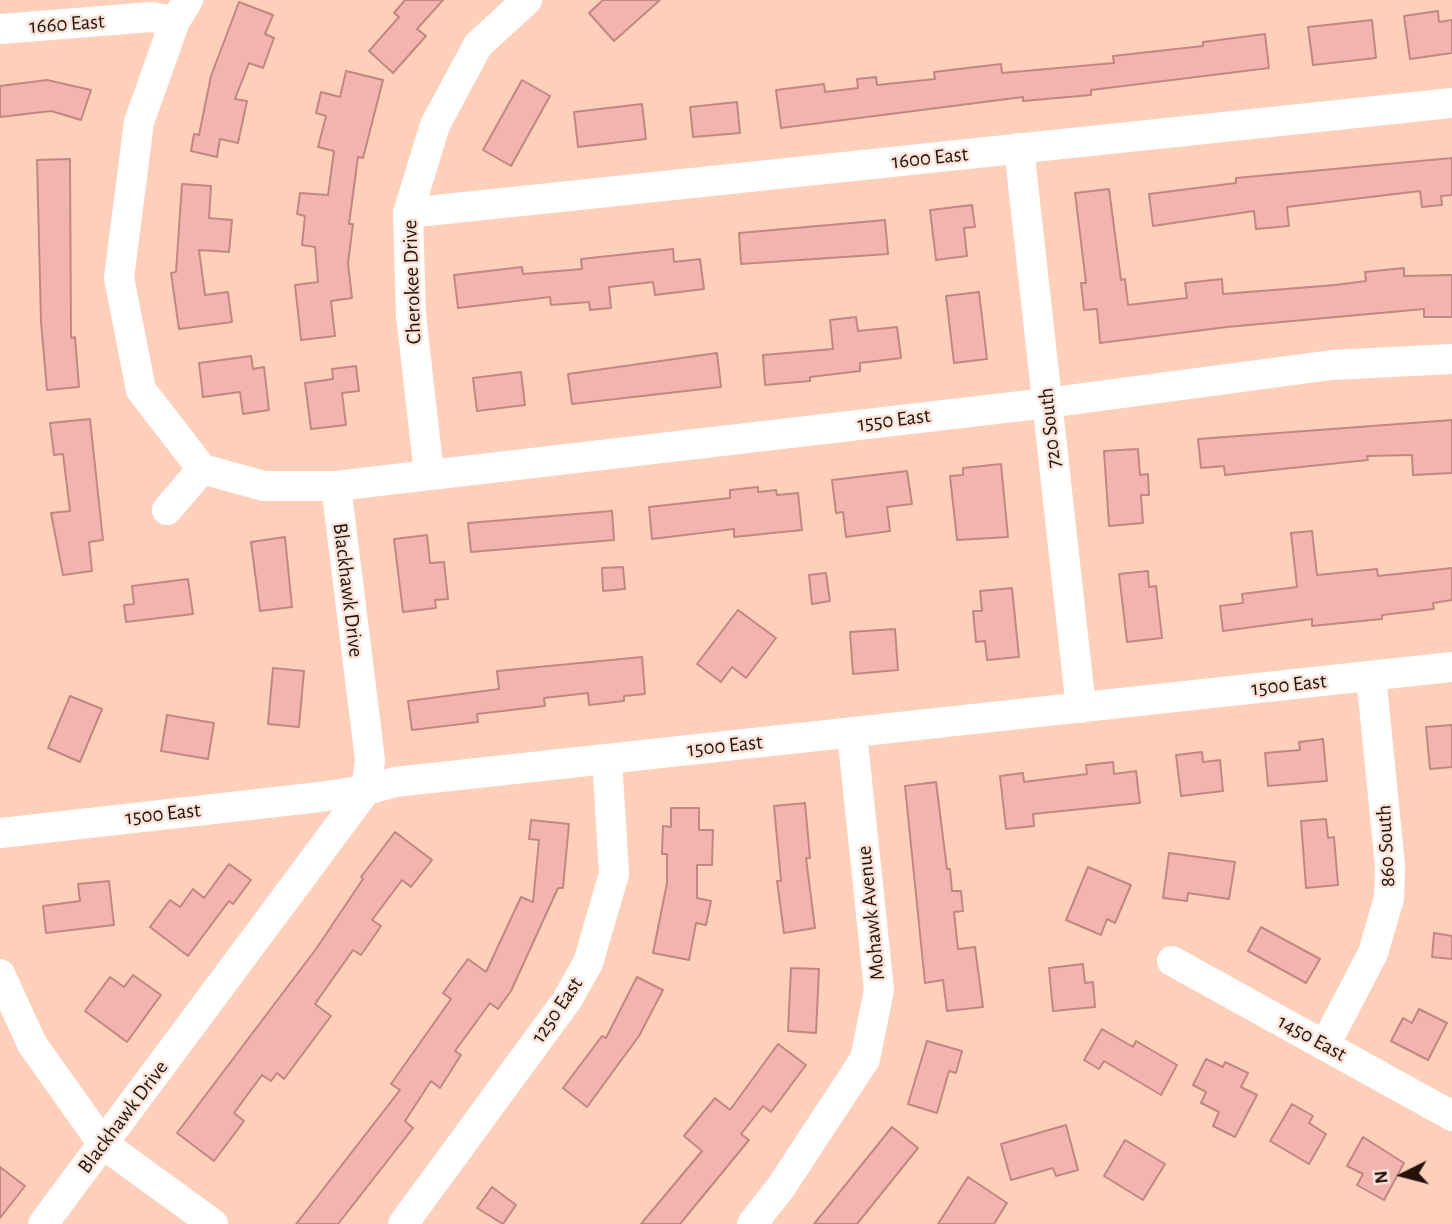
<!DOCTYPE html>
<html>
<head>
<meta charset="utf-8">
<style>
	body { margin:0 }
	#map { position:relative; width:1452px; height:1224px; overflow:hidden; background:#fed0bb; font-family:"Alegreya Sans",sans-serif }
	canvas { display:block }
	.north { position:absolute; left:1368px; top:1140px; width:70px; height:70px; -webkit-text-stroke:5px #fae3d8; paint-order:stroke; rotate:264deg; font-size:19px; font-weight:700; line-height:28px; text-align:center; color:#251209 }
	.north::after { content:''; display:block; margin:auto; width:24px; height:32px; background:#251209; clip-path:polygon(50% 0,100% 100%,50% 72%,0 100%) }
</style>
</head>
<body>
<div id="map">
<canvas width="1452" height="1224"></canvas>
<div class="north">N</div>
</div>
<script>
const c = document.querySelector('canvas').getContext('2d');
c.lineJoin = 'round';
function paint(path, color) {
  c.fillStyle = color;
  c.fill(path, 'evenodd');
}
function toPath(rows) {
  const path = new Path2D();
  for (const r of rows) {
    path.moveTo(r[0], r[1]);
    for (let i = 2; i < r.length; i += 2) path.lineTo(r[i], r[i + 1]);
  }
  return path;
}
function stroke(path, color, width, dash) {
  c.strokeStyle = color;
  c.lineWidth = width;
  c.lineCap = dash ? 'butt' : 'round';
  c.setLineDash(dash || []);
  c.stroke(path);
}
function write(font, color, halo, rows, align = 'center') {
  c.font = font + ' "Alegreya Sans",sans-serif';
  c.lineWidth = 5;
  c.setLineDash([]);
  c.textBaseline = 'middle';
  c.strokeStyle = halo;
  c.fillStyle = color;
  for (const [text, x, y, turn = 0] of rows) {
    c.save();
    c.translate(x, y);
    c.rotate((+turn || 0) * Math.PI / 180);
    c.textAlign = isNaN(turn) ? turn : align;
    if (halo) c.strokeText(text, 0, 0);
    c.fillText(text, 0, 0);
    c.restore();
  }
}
const building = toPath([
	[405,0,443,0,417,29,426,36,393,73,369,51,399,17,394,13,405,0],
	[603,0,660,0,614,41,589,13,603,0],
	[239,2,273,15,265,34,274,38,263,68,249,63,235,99,247,101,238,143,220,139,217,157,191,151,194,134,199,135,211,76,239,2],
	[1438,11,1439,22,1452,20,1452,53,1410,59,1404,16,1438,11],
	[1372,20,1376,58,1313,65,1308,27,1372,20],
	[1265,34,1269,68,1091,90,1091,95,1023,101,1023,97,781,128,776,90,824,84,825,92,858,88,857,79,876,77,877,85,935,79,934,72,1001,64,1002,73,1114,63,1113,56,1203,46,1203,42,1265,34],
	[346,71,383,80,363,158,358,157,349,224,353,224,348,263,352,298,331,301,335,336,301,340,295,285,318,282,315,247,302,245,305,216,297,214,300,193,328,195,334,151,318,147,326,116,316,113,321,92,340,97,346,71],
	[47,80,91,90,81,120,51,111,0,117,0,86,47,80],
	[522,80,550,96,511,166,483,150,522,80],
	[737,102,740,133,693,137,690,107,737,102],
	[642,104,646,139,578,147,574,112,642,104],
	[1452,158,1452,195,1441,196,1442,205,1422,207,1420,191,1287,207,1289,226,1256,229,1254,211,1153,226,1149,194,1236,183,1236,178,1452,158],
	[70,159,71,338,75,337,79,387,47,390,41,322,37,160,70,159],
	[182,184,211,186,209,218,232,220,229,252,199,250,205,295,228,292,232,322,179,329,171,273,176,272,182,184],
	[1109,189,1121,280,1125,279,1128,305,1187,298,1185,283,1222,279,1223,294,1335,285,1366,281,1365,272,1404,268,1404,276,1452,275,1452,317,1424,317,1424,309,1227,327,1100,343,1097,309,1084,310,1081,283,1086,283,1075,193,1109,189],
	[972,205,975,227,964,228,967,256,936,260,930,210,972,205],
	[885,220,888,254,741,264,739,233,885,220],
	[673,249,674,262,700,259,704,289,655,295,653,282,609,287,611,308,590,310,589,302,551,305,550,297,458,308,454,275,522,267,523,274,582,269,581,259,673,249],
	[979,292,987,359,954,363,946,296,979,292],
	[856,317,858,331,897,327,901,358,860,363,860,371,810,377,810,381,765,385,763,355,833,349,830,320,856,317],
	[717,353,721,387,572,404,568,374,717,353],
	[251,356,253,369,264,367,269,410,243,414,240,392,203,397,199,363,251,356],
	[356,366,359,391,342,393,346,425,311,429,305,383,333,379,332,369,356,366],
	[521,372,525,405,477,411,473,378,521,372],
	[90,419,103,540,89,542,92,571,63,575,51,513,70,511,63,454,54,455,50,423,90,419],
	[1452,420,1452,473,1413,475,1412,455,1367,456,1368,460,1225,475,1224,466,1201,468,1198,439,1452,420],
	[1138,449,1140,475,1148,474,1149,495,1141,495,1143,523,1109,526,1104,451,1138,449],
	[1001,464,1008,537,957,540,950,476,963,475,963,468,1001,464],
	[907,471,912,504,887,507,890,531,846,537,843,512,836,513,832,480,907,471],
	[758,487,758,492,776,490,777,495,798,493,802,530,734,537,734,529,652,539,649,507,730,498,730,490,758,487],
	[612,511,614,540,471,552,468,523,612,511],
	[1312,531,1317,575,1377,569,1378,576,1452,568,1452,600,1433,603,1434,609,1382,615,1382,619,1312,626,1312,619,1223,631,1220,606,1243,603,1242,594,1297,587,1291,533,1312,531],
	[427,535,430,563,444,562,448,599,435,600,436,608,403,612,394,539,427,535],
	[285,537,292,607,260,611,251,542,285,537],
	[623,567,625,589,603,591,602,568,623,567],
	[1148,571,1149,587,1156,586,1162,638,1127,642,1119,574,1148,571],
	[826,573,830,601,812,604,809,575,826,573],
	[188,579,193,614,126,622,124,605,134,604,132,586,188,579],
	[1012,588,1019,657,987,660,985,641,976,642,973,611,982,611,980,591,1012,588],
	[738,610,776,638,746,678,732,667,721,682,697,664,738,610],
	[895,629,898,670,853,674,850,632,895,629],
	[642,657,645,694,624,696,624,701,589,705,588,693,544,698,545,706,477,714,478,722,412,730,408,701,499,689,497,671,642,657],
	[273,668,304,671,299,727,268,724,273,668],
	[70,696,102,709,80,762,48,748,70,696],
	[167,715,214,723,208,759,161,751,167,715],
	[1452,725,1452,767,1430,769,1426,727,1452,725],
	[1323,739,1327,781,1268,786,1265,753,1300,750,1299,742,1323,739],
	[1202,752,1203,762,1220,760,1223,791,1181,796,1176,755,1202,752],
	[1113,762,1114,774,1136,771,1140,803,1033,814,1034,826,1006,829,1000,776,1023,773,1024,782,1087,774,1086,765,1113,762],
	[936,782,947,869,950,869,952,891,961,891,963,911,954,912,958,949,975,947,983,1007,947,1011,943,980,925,983,905,786,936,782],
	[805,803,810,858,806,858,815,928,784,933,777,881,781,881,774,806,805,803],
	[671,808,699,808,699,830,713,830,712,865,697,865,697,898,711,901,706,925,696,923,689,960,653,953,667,883,667,854,662,854,663,826,671,827,671,808],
	[1326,819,1328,838,1334,837,1338,885,1306,888,1301,821,1326,819],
	[531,820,569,824,563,888,558,888,511,991,498,1009,490,1003,455,1051,461,1055,440,1088,431,1081,405,1121,413,1128,338,1224,296,1224,400,1090,391,1084,451,999,443,993,468,959,486,972,521,897,533,902,539,840,529,839,531,820],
	[395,832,432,860,411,887,402,880,372,920,381,926,361,955,353,950,315,1004,331,1016,284,1079,277,1073,271,1081,262,1075,234,1113,244,1121,214,1161,177,1133,316,949,363,879,361,877,395,832],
	[1169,853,1235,862,1229,899,1188,893,1187,901,1163,898,1169,853],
	[229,864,251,880,233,904,229,901,188,956,150,927,170,900,180,907,193,889,204,898,229,864],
	[1088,867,1131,885,1115,923,1107,919,1101,935,1066,920,1088,867],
	[109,881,114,925,46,933,43,906,80,901,78,884,109,881],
	[1261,927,1320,959,1306,983,1248,951,1261,927],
	[1434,933,1452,936,1452,959,1432,957,1434,933],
	[1083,964,1085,983,1093,982,1095,1007,1053,1011,1049,968,1083,964],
	[791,968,819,969,816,1033,788,1031,791,968],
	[133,975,161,995,127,1042,85,1011,110,977,124,987,133,975],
	[637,977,663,990,639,1036,587,1107,563,1088,602,1036,606,1038,637,977],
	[1419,1009,1447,1023,1428,1060,1391,1041,1403,1018,1412,1023,1419,1009],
	[1102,1029,1133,1047,1136,1041,1177,1065,1161,1095,1104,1061,1099,1069,1084,1060,1102,1029],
	[927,1041,962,1051,956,1073,949,1071,937,1113,908,1104,927,1041],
	[778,1044,806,1065,771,1112,763,1106,741,1134,749,1140,680,1224,641,1224,702,1151,684,1136,715,1098,730,1110,778,1044],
	[1206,1059,1223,1067,1225,1062,1248,1073,1241,1087,1257,1095,1235,1137,1213,1126,1219,1112,1201,1103,1206,1092,1193,1085,1206,1059],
	[1292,1104,1313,1116,1309,1123,1326,1134,1309,1164,1270,1141,1292,1104],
	[1066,1125,1078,1170,1056,1176,1053,1168,1011,1180,1001,1144,1066,1125],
	[892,1127,918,1148,857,1224,814,1224,892,1127],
	[1363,1137,1404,1163,1384,1200,1357,1185,1363,1174,1347,1166,1363,1137],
	[1125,1140,1165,1164,1143,1200,1104,1176,1125,1140],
	[0,1167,25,1186,0,1218,0,1167],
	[968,1177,1007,1203,994,1224,938,1224,968,1177],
	[492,1187,516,1205,503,1224,477,1208,492,1187]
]);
const minor = toPath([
	[188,0,175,21,139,122,119,278,141,390,202,469,264,486,336,486,1047,403,1332,365,1452,359],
	[0,29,151,17,175,21],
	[1019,148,1081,708],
	[408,213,1452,103],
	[429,474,411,315,408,213,435,125,478,45,527,0],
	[167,510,202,469],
	[0,833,320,797,366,790,395,782,1452,667],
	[1172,961,1452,1116],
	[0,974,32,1044,103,1144,213,1224],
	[1325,1045,1373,953,1389,898,1390,866,1371,676],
	[43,1224,366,790,370,760,336,486],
	[403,1224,567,1000,588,963,614,874,607,759],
	[752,1224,781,1187,865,1059,879,990,852,733]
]);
const streetNames = [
	["1660 East",67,24,-4],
	["1600 East",930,158,-6],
	["Cherokee Drive",412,282,-92],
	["1550 East",894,420,-7],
	["720 South",1050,428,-96],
	["Blackhawk Drive",348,590,83],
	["1500 East",1289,685,-6],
	["1500 East",725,746,-6],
	["1500 East",163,814,-6],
	["860 South",1386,846,-93],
	["Mohawk Avenue",871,913,-96],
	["1250 East",557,1010,-56],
	["1450 East",1312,1038,29],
	["Blackhawk Drive",123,1117,-53]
];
paint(building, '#f2b4ae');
stroke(building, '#c28781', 2);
stroke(minor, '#fff', 30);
write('21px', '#251209', '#fae3d8', streetNames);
</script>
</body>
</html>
